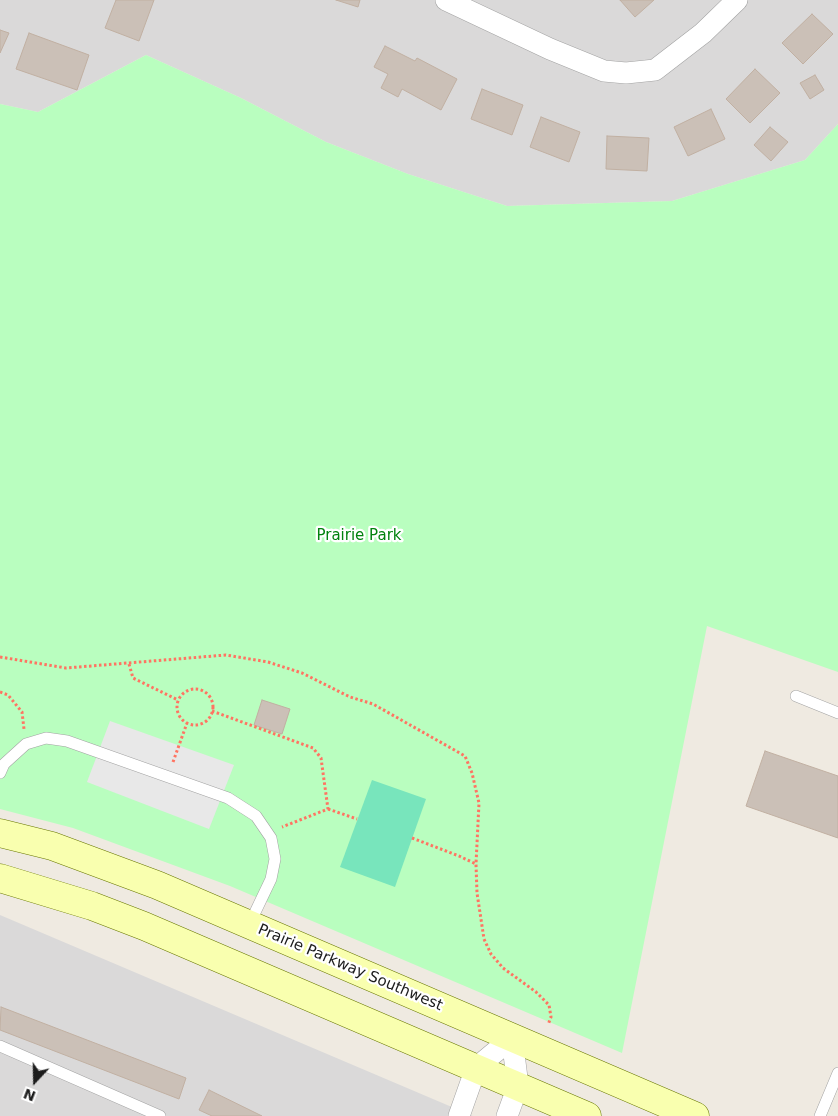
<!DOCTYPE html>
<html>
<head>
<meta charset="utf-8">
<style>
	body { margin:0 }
	#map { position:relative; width:838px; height:1116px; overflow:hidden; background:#efeae1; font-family:"DejaVu Sans",sans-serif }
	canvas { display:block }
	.north { position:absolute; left:10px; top:1056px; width:50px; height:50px; -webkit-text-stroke:4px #fff; paint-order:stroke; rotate:201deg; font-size:14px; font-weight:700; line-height:20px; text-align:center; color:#1c1c1c }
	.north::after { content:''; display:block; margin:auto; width:18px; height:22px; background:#1c1c1c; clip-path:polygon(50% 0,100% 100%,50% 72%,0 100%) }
</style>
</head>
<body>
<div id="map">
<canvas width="838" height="1116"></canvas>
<div class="north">N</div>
</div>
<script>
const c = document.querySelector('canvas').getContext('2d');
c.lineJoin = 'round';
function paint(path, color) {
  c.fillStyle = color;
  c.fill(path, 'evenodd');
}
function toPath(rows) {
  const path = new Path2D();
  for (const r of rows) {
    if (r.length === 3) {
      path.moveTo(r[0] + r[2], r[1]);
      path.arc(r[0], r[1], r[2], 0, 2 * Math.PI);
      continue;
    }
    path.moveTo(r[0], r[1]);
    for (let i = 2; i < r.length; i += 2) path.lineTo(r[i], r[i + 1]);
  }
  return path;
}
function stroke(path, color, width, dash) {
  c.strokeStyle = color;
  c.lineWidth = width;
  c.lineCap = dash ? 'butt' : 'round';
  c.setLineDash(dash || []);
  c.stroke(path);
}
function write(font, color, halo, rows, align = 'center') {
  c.font = font + ' "DejaVu Sans",sans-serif';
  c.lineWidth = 4.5;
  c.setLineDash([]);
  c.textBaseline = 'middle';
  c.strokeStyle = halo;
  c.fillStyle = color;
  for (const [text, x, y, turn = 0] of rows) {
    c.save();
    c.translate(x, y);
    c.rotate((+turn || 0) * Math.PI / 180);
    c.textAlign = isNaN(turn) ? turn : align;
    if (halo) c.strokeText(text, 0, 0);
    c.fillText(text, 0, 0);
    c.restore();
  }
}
const residential = toPath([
	[0,0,838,0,838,124,805,160,672,201,507,206,408,174,326,142,241,98,146,55,38,112,0,104],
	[0,915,473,1116,0,1116]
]);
const park = toPath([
	[146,55,241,98,326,142,408,174,507,206,672,201,805,160,838,124,838,672,707,626,622,1053,230,886,73,828,0,809,0,104,38,112]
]);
const pitch = toPath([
	[372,780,426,799,395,887,340,867]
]);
const parking = toPath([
	[110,721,234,765,209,829,87,782]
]);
const building = toPath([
	[116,0,154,0,139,41,105,28,116,0],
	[336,0,360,0,358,7,336,0],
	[620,0,654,0,635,17,620,0],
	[812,14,833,34,803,64,782,43,812,14],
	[0,30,9,33,0,53,0,30],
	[29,33,89,55,77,90,16,69,29,33],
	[385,46,415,61,417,58,457,79,441,110,402,89,398,97,381,88,388,74,374,67,385,46],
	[755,69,780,93,750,123,726,99,755,69],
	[815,75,824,90,810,99,800,83,815,75],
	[482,89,523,105,512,135,471,119,482,89],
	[711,109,725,139,688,156,674,127,711,109],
	[541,117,580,132,569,162,530,147,541,117],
	[770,127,788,142,771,161,754,145,770,127],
	[607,136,649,138,647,171,606,169,607,136],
	[262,700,290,709,282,734,254,725,262,700],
	[765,751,838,776,838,838,746,806,765,751],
	[1,1007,186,1078,179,1099,0,1030,1,1007],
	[209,1090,262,1116,212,1116,199,1110,209,1090]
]);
const path = toPath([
	[0,657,66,668,226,655,268,662,302,673,350,697,373,704,465,756,472,773,479,803,476,864,477,893,484,939,491,954,503,968,536,992,549,1005,551,1017,548,1025],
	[129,664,133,678,178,700],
	[195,707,18],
	[0,692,8,695,22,712,24,729],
	[212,711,313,748,321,758,328,809,282,827],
	[173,762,187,723],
	[328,809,357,819],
	[412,838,459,856,476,864]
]);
const lane = toPath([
	[796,696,838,713],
	[0,773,4,764,26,744,46,738,67,741,228,798,256,816,271,838,275,859,271,879,249,925],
	[0,1046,160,1116],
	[820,1116,838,1073]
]);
const street = toPath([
	[446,0,550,49,604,71,626,73,655,70,703,33,737,0],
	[459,1116,476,1068,512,1038,518,1086,507,1116]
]);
const secondary = toPath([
	[0,833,52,846,157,885,695,1116],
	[0,878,92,906,144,926,587,1116]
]);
const parkNames = [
	["Prairie Park",359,536]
];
const streetNames = [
	["Prairie Parkway Southwest",350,968,23]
];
paint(residential, '#dad9d9');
paint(park, '#b9febf');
paint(pitch, '#78e5bc');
paint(parking, '#e8e8e8');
paint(building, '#cbc0b7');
stroke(building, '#c1b0a2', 1);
stroke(lane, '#a3a3a3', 12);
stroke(street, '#a3a3a3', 22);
stroke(secondary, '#687700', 29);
stroke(path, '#ff7462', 3, [2.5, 2.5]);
stroke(lane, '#fff', 11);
stroke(street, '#fff', 21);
stroke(secondary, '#f9ffaf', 28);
write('15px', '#02820f', '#fff', parkNames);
write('15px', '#1c1c1c', '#fff', streetNames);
</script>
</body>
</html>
